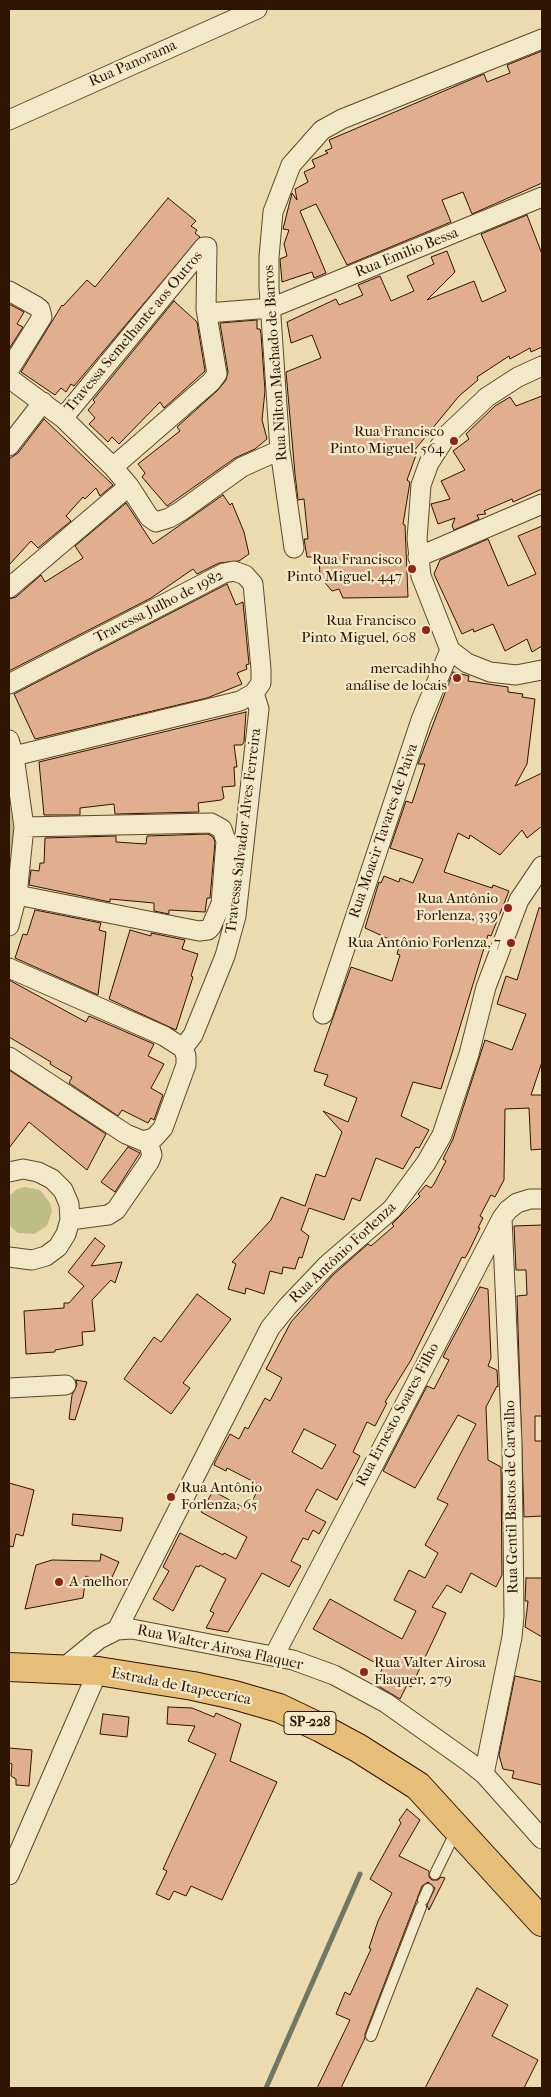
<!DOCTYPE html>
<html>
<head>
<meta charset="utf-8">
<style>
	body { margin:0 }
	#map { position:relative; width:551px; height:2097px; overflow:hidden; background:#ebdbae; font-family:"IM FELL French Canon",serif }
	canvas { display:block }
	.frame { position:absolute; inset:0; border:10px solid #2e1401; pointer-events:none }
</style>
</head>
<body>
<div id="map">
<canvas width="551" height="2097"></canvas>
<div class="frame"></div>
</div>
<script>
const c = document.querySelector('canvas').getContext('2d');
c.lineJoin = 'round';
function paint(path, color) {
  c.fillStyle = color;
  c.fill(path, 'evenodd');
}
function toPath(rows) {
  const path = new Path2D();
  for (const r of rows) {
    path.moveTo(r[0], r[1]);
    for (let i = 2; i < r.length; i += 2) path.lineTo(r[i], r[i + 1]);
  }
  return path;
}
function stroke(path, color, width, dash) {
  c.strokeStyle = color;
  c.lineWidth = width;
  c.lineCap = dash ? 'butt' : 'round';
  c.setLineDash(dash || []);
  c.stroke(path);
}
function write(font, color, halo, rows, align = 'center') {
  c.font = font + ' "IM FELL French Canon",serif';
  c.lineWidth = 4.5;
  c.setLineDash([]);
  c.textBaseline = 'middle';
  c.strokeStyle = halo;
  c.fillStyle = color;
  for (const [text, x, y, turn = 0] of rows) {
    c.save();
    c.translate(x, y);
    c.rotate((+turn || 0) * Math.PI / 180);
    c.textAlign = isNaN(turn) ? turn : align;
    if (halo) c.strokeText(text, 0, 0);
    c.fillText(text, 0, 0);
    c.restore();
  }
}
const green = toPath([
	[9,795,14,836,9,874],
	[25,1187,40,1190,50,1203,52,1211,47,1226,34,1234,18,1233,9,1225,9,1196,17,1189]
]);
const stream = toPath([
	[266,2088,360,1874]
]);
const building = toPath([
	[542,51,542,183,472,214,463,192,442,200,451,222,347,265,316,204,300,211,326,273,314,278,312,272,282,282,280,259,287,256,284,244,289,230,283,229,292,193,297,200,295,189,308,182,304,172,315,167,312,160,328,153,325,151,332,148,329,140,484,74,487,82,510,73,507,65,542,51],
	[168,198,196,221,191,226,197,230,195,233,200,237,74,386,71,384,66,392,61,388,55,395,21,372,62,305,63,306,87,280,95,287,168,198],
	[527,215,542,254,542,347,531,352,530,348,510,359,509,356,477,377,478,380,459,396,413,452,416,455,407,480,410,482,403,524,405,525,408,597,343,598,339,589,332,591,320,577,319,557,307,557,304,539,308,539,304,499,298,500,295,474,286,372,321,358,312,335,291,343,287,322,336,299,339,305,363,295,358,285,380,276,391,301,414,291,407,276,434,264,431,257,447,251,455,272,427,300,474,281,482,302,506,291,481,234,527,215],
	[174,301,197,322,205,371,164,408,160,402,119,444,112,437,108,442,89,424,95,418,88,410,95,402,93,400,174,301],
	[9,304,24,312,17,324,23,327,9,349,9,304],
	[257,320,257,329,260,329,261,334,265,391,262,420,267,439,255,449,235,458,167,506,142,477,145,473,138,464,180,431,177,427,218,390,226,380,228,372,220,323,257,320],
	[542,396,542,489,513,502,512,499,484,511,486,514,477,515,479,519,454,530,452,526,455,518,438,524,431,504,450,499,441,481,465,470,453,451,469,439,466,434,495,406,510,397,516,406,542,396],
	[44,419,113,485,100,496,96,488,85,499,83,497,66,516,71,521,38,548,31,541,9,565,9,459,18,453,44,419],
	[223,495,230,505,232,503,244,532,249,554,239,561,219,563,197,574,193,569,151,598,9,671,9,599,16,597,41,575,45,582,83,558,75,546,126,503,153,544,223,495],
	[542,526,542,646,532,652,527,639,505,651,493,624,474,632,473,629,462,634,434,574,440,560,488,539,508,586,536,574,518,536,542,526],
	[227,584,236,605,243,602,249,664,246,665,247,669,237,673,242,684,207,698,35,739,14,694,227,584],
	[453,672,469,676,468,681,508,687,508,692,523,694,522,697,535,699,527,764,515,786,542,773,542,826,527,838,522,830,500,855,470,835,469,839,458,833,444,872,492,888,493,885,509,891,491,936,488,935,441,1089,413,1082,401,1116,429,1130,419,1148,416,1147,403,1169,376,1158,360,1201,352,1198,344,1220,309,1208,301,1230,309,1236,302,1258,299,1257,295,1269,283,1267,282,1274,270,1271,264,1294,246,1288,245,1294,228,1289,236,1264,232,1262,271,1220,281,1197,305,1206,316,1174,325,1177,342,1132,323,1111,348,1122,357,1098,324,1085,328,1075,314,1071,351,967,392,981,400,955,397,954,400,944,365,928,379,882,381,883,384,876,399,882,400,878,413,883,423,859,390,848,406,801,412,803,425,764,418,764,453,672],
	[246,712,244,742,242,745,234,745,237,767,234,767,235,786,222,787,224,798,221,800,198,803,199,812,115,814,114,804,80,808,80,815,44,815,39,762,246,712],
	[208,834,213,837,215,842,210,898,207,898,205,912,169,910,169,914,154,911,154,903,110,899,110,902,29,885,31,870,39,871,40,863,44,863,45,838,116,836,116,842,146,844,147,836,208,834],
	[539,908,542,908,542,1062,531,1095,542,1095,542,1149,531,1150,529,1108,505,1109,504,1180,495,1197,491,1195,480,1216,483,1218,478,1228,480,1228,469,1251,465,1258,462,1257,411,1360,385,1402,387,1403,375,1426,367,1422,353,1452,360,1456,337,1500,317,1489,305,1511,326,1522,319,1534,313,1530,308,1540,303,1538,291,1561,301,1566,289,1587,262,1573,228,1632,206,1628,214,1613,210,1611,226,1579,200,1565,199,1567,196,1566,173,1611,153,1599,169,1571,163,1567,180,1533,223,1555,224,1553,236,1559,247,1537,201,1512,213,1491,248,1510,260,1485,227,1468,226,1471,214,1465,215,1462,230,1434,239,1439,245,1427,248,1429,265,1398,270,1401,282,1378,266,1369,291,1322,333,1275,368,1244,371,1246,394,1226,392,1224,420,1196,418,1194,426,1185,431,1188,434,1184,446,1161,443,1159,453,1139,485,1040,512,1050,526,1014,497,1004,506,976,517,980,539,908],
	[304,1429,336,1445,322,1469,292,1452,304,1429],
	[35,910,101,923,99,930,106,932,98,995,15,958,23,934,27,935,35,910],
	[130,930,151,936,151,933,185,940,182,949,198,954,191,976,193,977,176,1030,109,999,130,930],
	[9,980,86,1022,89,1016,154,1044,148,1056,164,1064,151,1088,163,1095,154,1120,151,1118,148,1123,122,1110,118,1116,69,1083,72,1077,50,1064,51,1062,9,1037,9,980],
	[9,1070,106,1134,87,1170,29,1122,9,1148,9,1070],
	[128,1147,140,1153,115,1192,101,1182,128,1147],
	[542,1225,542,1416,535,1416,535,1441,542,1441,542,1516,524,1517,517,1296,527,1295,526,1270,516,1270,514,1226,542,1225],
	[95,1238,105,1246,91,1266,122,1262,115,1283,111,1280,92,1300,95,1331,82,1332,83,1345,55,1350,55,1352,26,1354,24,1311,64,1308,64,1303,69,1303,84,1286,68,1272,95,1238],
	[480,1287,488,1289,491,1358,488,1366,497,1370,498,1387,497,1386,486,1407,488,1460,501,1467,502,1575,496,1587,471,1573,461,1593,447,1585,432,1607,446,1613,411,1687,407,1685,400,1699,375,1684,383,1667,313,1629,330,1599,402,1639,416,1611,394,1600,409,1570,425,1578,438,1553,425,1545,448,1504,437,1499,476,1424,458,1415,415,1488,383,1471,427,1386,434,1389,449,1360,443,1357,446,1351,480,1287],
	[197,1294,231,1319,183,1383,190,1388,171,1414,124,1379,154,1337,161,1342,197,1294],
	[76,1380,87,1382,75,1420,69,1419,72,1395,77,1385,76,1380],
	[9,1483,34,1490,23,1536,16,1534,13,1547,9,1546,9,1483],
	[73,1514,123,1518,121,1531,72,1525,73,1514],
	[101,1554,119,1562,108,1586,86,1576,83,1598,25,1609,36,1565,52,1560,100,1561,101,1554],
	[526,1578,542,1578,542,1637,525,1627,528,1601,525,1601,526,1578],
	[515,1676,542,1682,542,1785,512,1778,514,1771,503,1769,499,1755,515,1676],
	[168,1707,192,1708,214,1717,216,1713,241,1724,230,1761,277,1782,222,1900,191,1886,186,1896,174,1891,169,1900,156,1894,167,1871,163,1869,216,1754,188,1741,195,1726,167,1724,168,1707],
	[103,1714,129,1717,127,1737,100,1734,103,1714],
	[9,1748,32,1750,29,1786,16,1785,16,1779,11,1776,12,1764,9,1763,9,1748],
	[407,1809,420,1820,399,1856,429,1871,429,1877,432,1880,438,1880,441,1877,445,1878,429,1910,427,1905,435,1888,428,1882,422,1886,365,2034,365,2038,341,2088,317,2088,350,2020,336,2014,345,1992,350,1995,371,1949,369,1948,378,1921,392,1893,370,1879,401,1823,399,1820,407,1809],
	[477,1988,508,2005,492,2036,538,2060,524,2088,425,2088,477,1988]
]);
const service = toPath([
	[435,1874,456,1831],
	[423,1900,428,1889],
	[371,2036,421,1907]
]);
const minor = toPath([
	[9,120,257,9],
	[9,291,36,306,40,309,42,317,9,370],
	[207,313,271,308,542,197],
	[542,366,518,377,487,397,447,435,429,463,421,485,417,539,421,576,450,650,467,663,490,672,516,675,542,670],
	[9,378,63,418,113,467,129,486,149,517,156,522,169,518,181,511,242,467,280,450],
	[63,418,204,247,207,247,206,309,217,374,211,382,113,467],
	[9,446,43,402],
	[294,548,280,450,269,287,269,257,273,212,291,165,322,130,342,119,542,39],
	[418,557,542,504],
	[9,588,129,486],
	[9,684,224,573,234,571,245,575,253,584,261,669,261,683,254,693,240,701,14,756],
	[9,740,14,756,24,827,17,895,9,926],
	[17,895,199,931,208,930,211,927,221,904,226,841,222,829,211,823,24,827],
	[9,968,164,1036,183,1048,186,1056,186,1065,163,1128,154,1138,143,1141,126,1134,9,1057],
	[323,1014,421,720,450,650],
	[183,1048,193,1035,225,956,236,916,259,709,254,693],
	[9,1172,23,1169,38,1172,52,1179,63,1190,69,1204,70,1220,66,1234,58,1247,46,1256,32,1260,9,1257],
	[70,1220,108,1215,116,1210,149,1162,152,1155,148,1141],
	[9,1388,66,1385],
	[117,1630,270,1328,287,1307,327,1265,392,1209,426,1163,442,1135,469,1054,486,987,519,900,542,866],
	[274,1656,502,1218,508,1210,517,1203,530,1199,542,1199],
	[61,1670,99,1639,117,1630,132,1629,293,1660,334,1675,386,1703,469,1762,484,1774,542,1839],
	[484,1774,512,1637,514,1616,512,1444,502,1218],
	[9,1875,98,1671]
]);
const primary = toPath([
	[9,1667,98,1671,193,1686,234,1695,279,1708,321,1728,358,1748,418,1786,542,1922]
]);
const markers = [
	[454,441,5,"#8f2418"],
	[412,569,5,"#8f2418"],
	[426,630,5,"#8f2418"],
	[457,678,5,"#8f2418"],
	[508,908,5,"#8f2418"],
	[511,943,5,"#8f2418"],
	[171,1497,5,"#8f2418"],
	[59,1582,5,"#8f2418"],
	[364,1672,5,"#8f2418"]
];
const shields = [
	[310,1723,52]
];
const shieldNames = [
	["SP-228",310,1723]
];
const streetNames = [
	["Rua Panorama",133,64,-24],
	["Rua Emilio Bessa",407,253,-22],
	["Travessa Semelhante aos Outros",134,332,-50],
	["Rua Nilton Machado de Barros",276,363,-94],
	["Travessa Julho de 1982",159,607,-27],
	["Travessa Salvador Alves Ferreira",244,831,-83],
	["Rua Moacir Tavares de Paiva",384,831,-71],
	["Rua Antônio Forlenza",343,1253,-43],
	["Rua Ernesto Soares Filho",398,1415,-62],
	["Rua Gentil Bastos de Carvalho",512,1497,-91],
	["Rua Walter Airosa Flaquer",220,1648,12],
	["Estrada de Itapecerica",181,1687,11]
];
const poiNames = [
	["Rua Francisco",444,432],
	["Pinto Miguel, 564",444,449],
	["Rua Francisco",402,560],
	["Pinto Miguel, 447",402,577],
	["Rua Francisco",416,621],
	["Pinto Miguel, 608",416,638],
	["mercadihho",447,669],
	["análise de locais",447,686],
	["Rua Antônio",498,899],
	["Forlenza, 339",498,916],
	["Rua Antônio Forlenza, 7",501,943],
	["Rua Antônio",181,1488,"left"],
	["Forlenza, 65",181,1505,"left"],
	["A melhor",69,1582,"left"],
	["Rua Valter Airosa",374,1663,"left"],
	["Flaquer, 279",374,1680,"left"]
];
paint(green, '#bdbe86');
stroke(stream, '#6e7866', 5);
paint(building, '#e1ae8e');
stroke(building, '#2e1401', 1);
stroke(service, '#5d462c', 12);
stroke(minor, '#5d462c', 21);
stroke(primary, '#2e1401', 30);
stroke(service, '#f2e8ca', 10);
stroke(minor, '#f2e8ca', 19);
stroke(primary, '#e6be77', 28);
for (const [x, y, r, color] of markers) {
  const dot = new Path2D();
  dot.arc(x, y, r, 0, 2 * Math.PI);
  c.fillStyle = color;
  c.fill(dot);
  stroke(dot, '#f2e8ca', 2);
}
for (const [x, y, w] of shields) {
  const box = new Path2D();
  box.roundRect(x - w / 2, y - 11.5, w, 23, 4);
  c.fillStyle = '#f2e8ca';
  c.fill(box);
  stroke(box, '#2e1401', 1);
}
write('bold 14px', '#2e1401', null, shieldNames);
write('15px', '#2e1401', '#f2e8ca', streetNames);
write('15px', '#2e1401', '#f2e8ca', poiNames, 'right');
</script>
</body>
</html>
